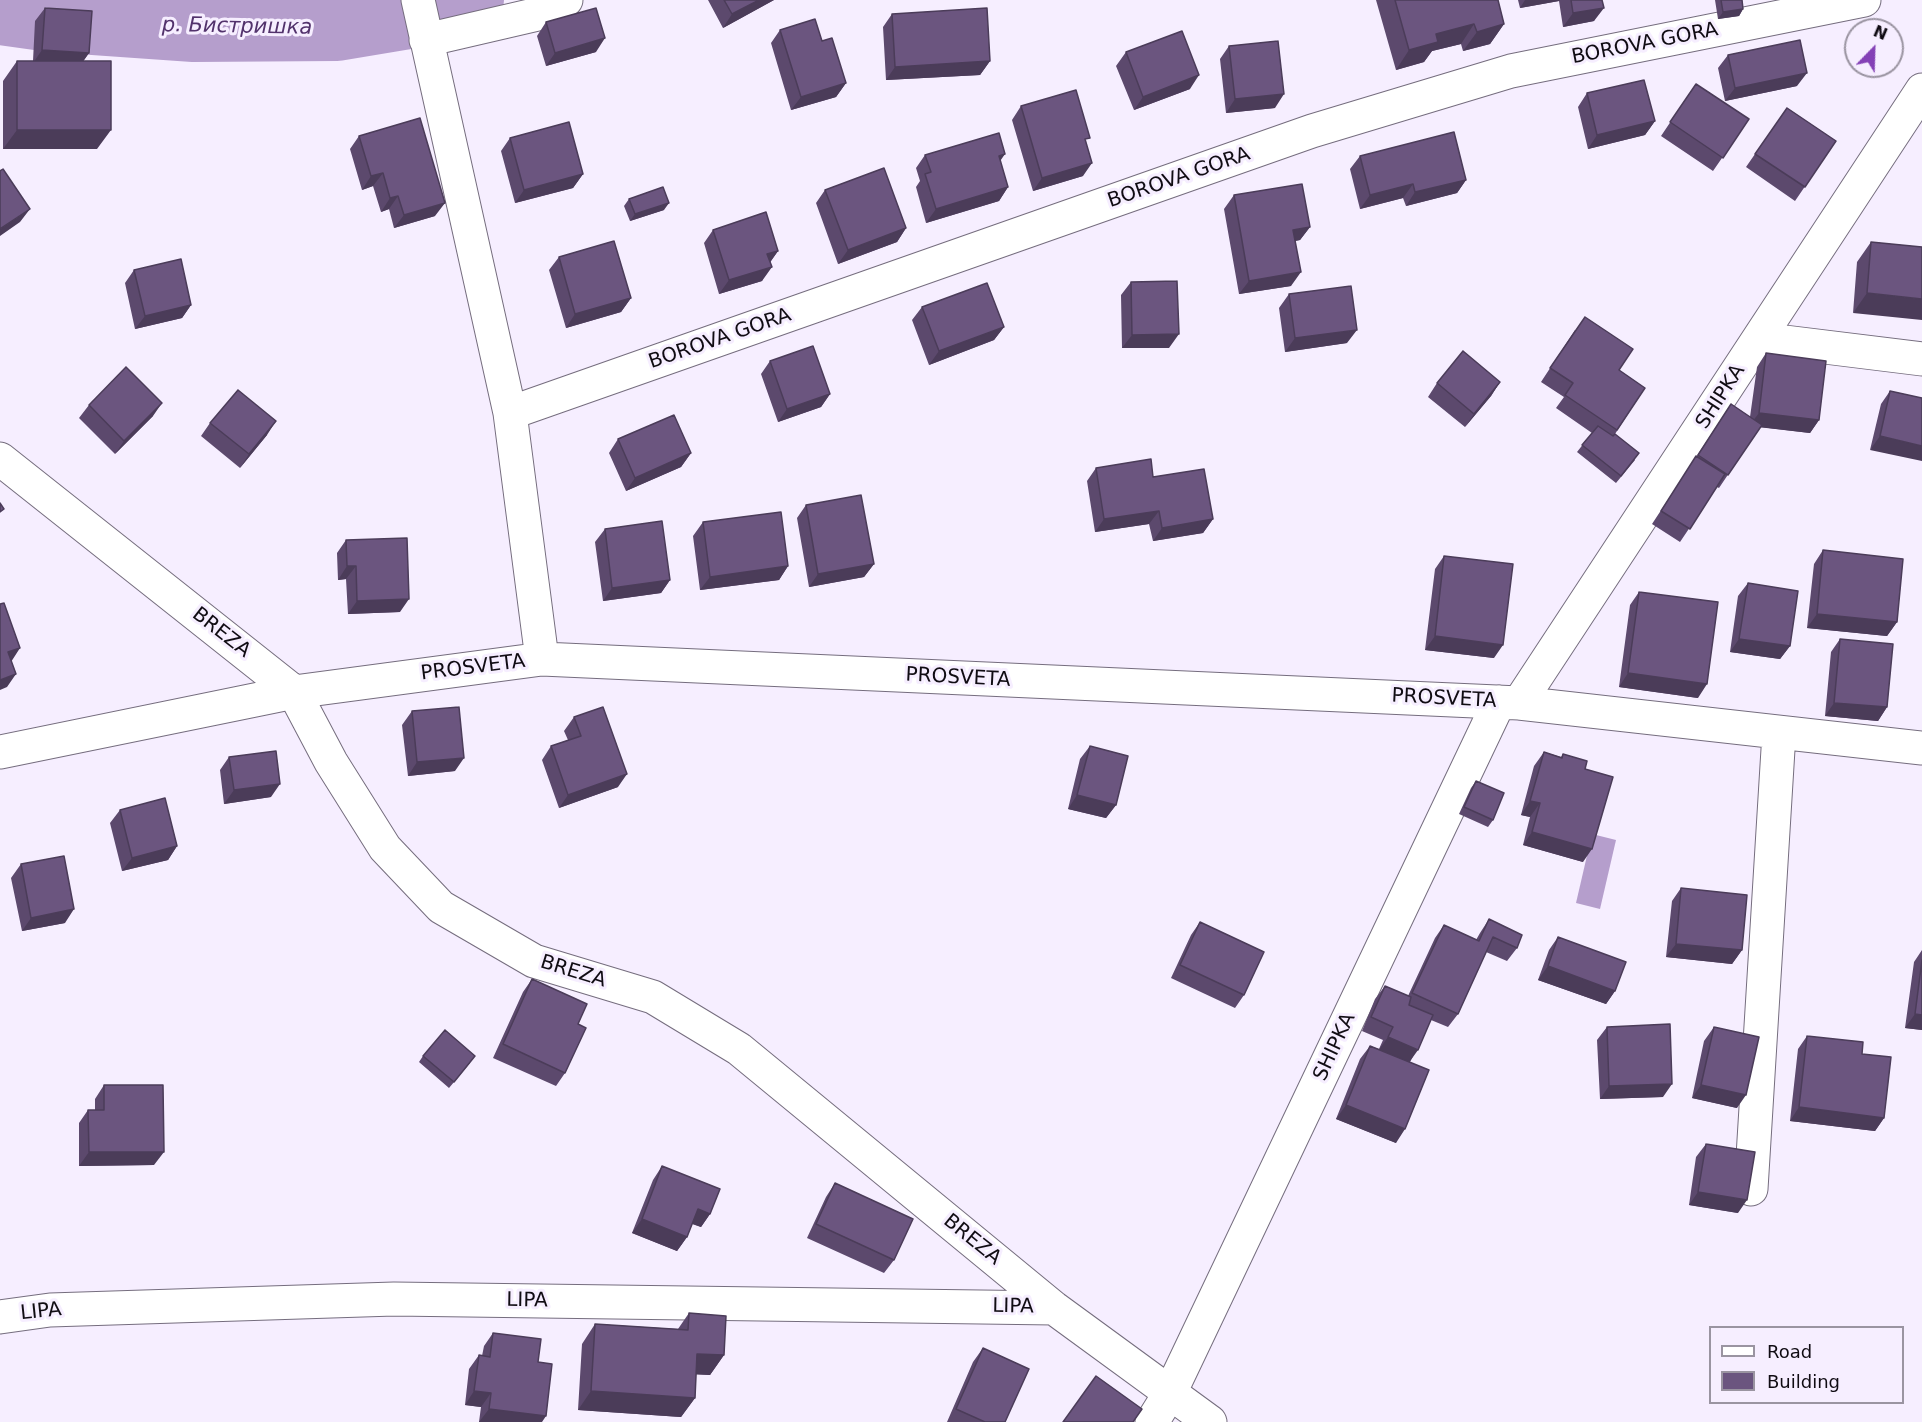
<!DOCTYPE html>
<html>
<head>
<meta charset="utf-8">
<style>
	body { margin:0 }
	#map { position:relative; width:1922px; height:1422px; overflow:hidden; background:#f6eeff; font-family:"DejaVu Sans",sans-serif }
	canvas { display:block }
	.legend { position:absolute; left:1709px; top:1326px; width:195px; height:78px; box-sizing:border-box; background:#f6eeff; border:2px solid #9a94a1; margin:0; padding:8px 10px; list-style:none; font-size:18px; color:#100c13 }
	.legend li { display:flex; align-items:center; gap:12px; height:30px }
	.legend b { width:30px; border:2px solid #9a94a1 }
	.north { position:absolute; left:1844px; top:18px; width:60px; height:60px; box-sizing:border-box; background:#f6eeff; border:2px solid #9a94a1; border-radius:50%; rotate:23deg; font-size:16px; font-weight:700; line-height:24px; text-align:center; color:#100c13 }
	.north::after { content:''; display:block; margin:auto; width:21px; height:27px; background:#8441b6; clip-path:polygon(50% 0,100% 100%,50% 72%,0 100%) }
</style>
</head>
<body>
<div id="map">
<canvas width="1922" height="1422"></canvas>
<ul class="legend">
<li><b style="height:8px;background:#fff"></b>Road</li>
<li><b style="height:16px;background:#6b557f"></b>Building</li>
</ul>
<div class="north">N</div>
</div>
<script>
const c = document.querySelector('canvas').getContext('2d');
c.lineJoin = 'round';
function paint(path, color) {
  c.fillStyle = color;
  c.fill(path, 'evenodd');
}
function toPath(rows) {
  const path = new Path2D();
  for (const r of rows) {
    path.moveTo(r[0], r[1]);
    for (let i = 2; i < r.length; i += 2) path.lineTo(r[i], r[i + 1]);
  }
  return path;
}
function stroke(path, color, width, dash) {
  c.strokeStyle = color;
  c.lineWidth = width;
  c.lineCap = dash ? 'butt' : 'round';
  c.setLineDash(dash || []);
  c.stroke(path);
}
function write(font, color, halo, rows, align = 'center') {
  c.font = font + ' "DejaVu Sans",sans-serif';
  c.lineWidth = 6;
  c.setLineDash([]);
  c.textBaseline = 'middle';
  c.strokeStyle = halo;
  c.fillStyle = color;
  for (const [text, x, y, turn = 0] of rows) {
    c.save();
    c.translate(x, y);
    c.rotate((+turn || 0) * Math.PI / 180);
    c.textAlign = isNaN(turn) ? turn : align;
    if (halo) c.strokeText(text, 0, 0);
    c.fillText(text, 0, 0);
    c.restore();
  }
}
const water = toPath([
	[1592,834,1616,840,1600,909,1576,903]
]);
const river = toPath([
	[0,12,51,19,194,29,337,28,451,9,471,0]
]);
const street = toPath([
	[418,0,510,413,542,659],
	[426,40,538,14,566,0],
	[1760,339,1922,359],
	[510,413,1312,131,1511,71,1864,0],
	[0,459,294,692,331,762,385,848,441,907,534,961,653,997,739,1049,1054,1308,1210,1422],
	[1519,703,1922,90],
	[0,752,294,692,542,659,1519,703,1922,748],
	[1751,1189,1779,733],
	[0,1317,50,1310,394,1299,1054,1308],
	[1152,1422,1170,1393,1499,702]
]);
const wall = toPath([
	[708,0,774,0,723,28],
	[1376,0,1498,0,1504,24,1490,44,1463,51,1461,44,1432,51,1424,62,1396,70],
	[1518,0,1602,0,1594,21,1563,27,1559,1,1520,8],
	[1715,0,1742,0,1743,9,1739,16,1718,19],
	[45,8,89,53,83,61,97,149,3,149,3,81,17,61,33,61,35,21],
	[892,14,990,61,980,75,886,80,883,27],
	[546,22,596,52,546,66,537,36],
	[780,30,822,41,846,83,836,97,791,110,771,43],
	[1229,46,1275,108,1226,113,1220,59],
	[1126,52,1190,89,1134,110,1116,66],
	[1728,55,1797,86,1725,101,1718,68],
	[1696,84,1749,119,1713,171,1661,136],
	[1587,93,1655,121,1645,135,1588,149,1578,107],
	[1021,106,1086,143,1083,176,1033,191,1012,120],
	[1787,108,1836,141,1795,201,1746,167],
	[359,136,435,216,394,228,389,209,381,212,373,186,362,190,350,149],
	[510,138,583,174,573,188,515,203,501,151],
	[925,155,1000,161,1008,187,999,201,926,223,916,187,920,181,916,168],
	[1360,156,1466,180,1457,193,1406,206,1403,198,1360,209,1350,169],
	[825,190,906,228,897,242,838,264,816,203],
	[1234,195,1310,227,1300,240,1295,241,1291,286,1239,294,1224,209],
	[629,199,664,210,630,221,624,206],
	[713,230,778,251,770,262,762,281,719,294,704,243],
	[1871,242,1922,247,1853,313,1857,262],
	[559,257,631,298,621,312,566,328,549,270],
	[134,270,191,305,182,318,135,329,125,283],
	[1131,282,1169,348,1122,348,1121,295],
	[1289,294,1347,343,1285,352,1279,308],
	[922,307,1004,327,994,340,929,365,912,320],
	[1575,330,1619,370,1645,388,1615,434,1635,460,1616,483,1577,452,1592,433,1556,408,1564,397,1541,382],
	[1766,353,1819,420,1810,433,1760,427,1719,488,1717,487,1680,542,1652,524,1731,404,1750,417,1757,367],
	[770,361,830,394,821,407,778,422,761,374],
	[1500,382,1491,396,1465,427,1428,397,1437,383],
	[1890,391,1922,398,1870,450,1881,404],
	[89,405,153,416,115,454,79,418],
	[210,423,267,435,240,468,201,436],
	[618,439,691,453,681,467,626,491,609,453],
	[1096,468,1153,477,1213,519,1203,533,1153,541,1149,524,1095,532,1087,481],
	[806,505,874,564,864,577,809,587,797,518],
	[703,522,788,566,779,580,700,590,693,536],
	[605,529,670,580,661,593,603,601,595,542],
	[346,540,400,612,348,614,346,579,338,580,337,553],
	[1823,550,1897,622,1887,636,1807,628,1814,564],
	[1444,556,1494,658,1425,650,1435,569],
	[1748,583,1790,646,1780,659,1730,652,1738,596],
	[1639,592,1698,698,1619,687,1630,605],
	[1840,639,1887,707,1878,721,1825,716,1831,652],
	[412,711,455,771,408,776,402,725],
	[574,717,618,787,559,808,542,760,551,746,568,740,564,731],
	[1090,746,1116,805,1106,818,1068,809,1080,759],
	[1544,752,1561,757,1563,754,1585,769,1583,862,1523,845,1530,817,1521,815,1534,766],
	[229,757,271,797,224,804,220,770],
	[1476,781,1493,820,1488,827,1459,814,1471,788],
	[120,810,177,846,168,860,122,871,110,823],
	[21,864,65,923,22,931,11,878],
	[1681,888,1742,950,1732,964,1666,957,1672,901],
	[1489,919,1517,948,1507,961,1486,952,1458,1014,1448,1027,1431,1020,1410,1062,1396,1143,1336,1119,1360,1059,1370,1046,1379,1049,1383,1040,1362,1031,1375,999,1385,986,1408,996,1435,938,1444,925,1476,940,1480,933],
	[1200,922,1244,995,1235,1008,1171,978,1191,935],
	[1558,937,1615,991,1606,1004,1538,980,1549,950],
	[1922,950,1922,1030,1905,1028,1914,962],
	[532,979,578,1024,565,1073,556,1086,493,1058,523,992],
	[1607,1027,1663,1097,1600,1099,1597,1040],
	[1714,1027,1737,1108,1692,1098,1704,1041],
	[1807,1036,1884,1118,1875,1131,1790,1121,1798,1049],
	[423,1056,470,1063,449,1088,419,1062],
	[104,1085,154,1165,79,1166,79,1123,88,1110,95,1110,95,1099],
	[1706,1144,1738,1213,1689,1205,1696,1157],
	[662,1166,710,1214,701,1227,692,1224,687,1237,677,1251,632,1233,653,1180],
	[835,1183,894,1260,884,1273,807,1238,826,1197],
	[689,1313,724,1355,710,1375,696,1374,695,1398,681,1417,578,1410,582,1344,595,1324,678,1329],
	[493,1333,538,1362,542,1422,479,1422,481,1407,465,1405,469,1369,479,1355,482,1356,484,1346],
	[983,1348,1005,1422,947,1422,973,1362]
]);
const shadedWall = toPath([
	[759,0,774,0,723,28,732,14],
	[1525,0,1560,0,1559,1,1520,8],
	[1604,8,1594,21,1563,27,1573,13],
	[1743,9,1739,16,1718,19,1723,12],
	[1474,24,1461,44,1432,51,1424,62,1396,70,1409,50,1436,34],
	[1504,24,1490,44,1463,51,1477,32],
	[605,38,596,52,546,66,555,53],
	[42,50,89,53,80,66,33,63],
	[990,61,980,75,886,80,895,67],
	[1807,73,1797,86,1725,101,1735,88],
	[1199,75,1190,89,1134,110,1143,97],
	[846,83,836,97,791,110,801,97],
	[1284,94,1275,108,1226,113,1235,99],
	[1655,121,1645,135,1588,149,1597,135],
	[17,130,111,130,97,149,3,149],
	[1005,154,996,167,999,156],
	[1092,163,1083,176,1033,191,1042,178],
	[383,173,373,186,362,190,371,176],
	[583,174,573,188,515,203,524,190],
	[1466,180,1457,193,1406,206,1415,192],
	[1413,184,1403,198,1360,209,1370,195],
	[1008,187,999,201,926,223,936,209],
	[398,196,389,209,381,212,390,198],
	[445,203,435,216,394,228,404,215],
	[669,203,664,210,630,221,635,214],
	[30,209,20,222,0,236,0,229],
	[1310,227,1300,240,1284,243,1293,230],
	[906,228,897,242,838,264,848,250],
	[778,251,769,264,767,254],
	[772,267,762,281,719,294,729,280],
	[1301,272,1291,286,1239,294,1249,281],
	[1867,293,1922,299,1922,320,1853,313],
	[631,298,621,312,566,328,575,314],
	[191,305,182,318,135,329,145,316],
	[1004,327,994,340,929,365,939,351],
	[1357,330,1347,343,1285,352,1295,338],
	[1179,334,1169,348,1122,348,1132,335],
	[1500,382,1491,396,1465,427,1474,414],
	[830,394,821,407,778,422,787,409],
	[162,403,153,416,115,454,124,441],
	[1759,413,1819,420,1810,433,1749,426],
	[276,421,267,435,240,468,249,454],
	[1880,436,1922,446,1922,461,1870,450],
	[691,453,681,467,626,491,635,478],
	[1159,511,1149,524,1095,532,1104,519],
	[1213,519,1203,533,1153,541,1162,528],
	[874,564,864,577,809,587,818,574],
	[347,566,356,566,346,579,338,580],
	[788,566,779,580,700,590,710,577],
	[670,580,661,593,603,601,612,588],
	[409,599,400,612,348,614,357,601],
	[1817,614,1897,622,1887,636,1807,628],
	[1435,636,1503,645,1494,658,1425,650],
	[1739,639,1790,646,1780,659,1730,652],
	[20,648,11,662,8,652],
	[1628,673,1707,684,1698,698,1619,687],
	[16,674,7,687,0,690,0,680],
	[1834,703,1887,707,1878,721,1825,716],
	[464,758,455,771,408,776,417,762],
	[627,774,618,787,559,808,568,795],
	[280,784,271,797,224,804,234,790],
	[1077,795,1116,805,1106,818,1068,809],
	[1530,801,1540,803,1530,817,1521,815],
	[1532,832,1592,849,1583,862,1523,845],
	[177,846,168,860,122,871,132,858],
	[74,909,65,923,22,931,31,918],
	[1676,944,1742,950,1732,964,1666,957],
	[1548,966,1615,991,1606,1004,1538,980],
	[1915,1014,1922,1015,1922,1030,1905,1028],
	[1388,1037,1418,1050,1408,1064,1378,1051],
	[1672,1084,1663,1097,1600,1099,1609,1086],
	[1701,1085,1746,1095,1737,1108,1692,1098],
	[1346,1105,1405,1129,1396,1143,1336,1119],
	[1799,1107,1884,1118,1875,1131,1790,1121],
	[89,1152,164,1152,154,1165,79,1166],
	[1698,1192,1747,1200,1738,1213,1689,1205],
	[698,1209,710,1214,701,1227,688,1222],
	[642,1219,687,1237,677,1251,632,1233],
	[697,1354,724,1355,710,1375,684,1374],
	[474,1391,491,1393,481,1407,465,1405],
	[591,1391,695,1398,681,1417,578,1410],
	[489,1409,546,1416,542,1422,479,1422]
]);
const building = toPath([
	[724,0,759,0,732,14,724,0],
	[1395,0,1498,0,1504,24,1477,32,1474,24,1436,34,1438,42,1409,50,1395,0],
	[1571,0,1602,0,1604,8,1573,13,1571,0],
	[1721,0,1742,0,1743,9,1723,12,1721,0],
	[45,8,92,11,89,53,42,50,45,8],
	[596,8,605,38,555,53,546,22,596,8],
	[987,8,990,61,895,67,892,14,987,8],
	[815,19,822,41,832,38,846,83,801,97,780,30,815,19],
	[1182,31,1199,75,1143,97,1126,52,1182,31],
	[1800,40,1807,73,1735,88,1728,55,1800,40],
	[1278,41,1284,94,1235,99,1229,46,1278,41],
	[17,61,111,61,111,130,17,130,17,61],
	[1644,80,1655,121,1597,135,1587,93,1644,80],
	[1696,84,1749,119,1723,158,1670,122,1696,84],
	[1076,90,1090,138,1085,139,1092,163,1042,178,1021,106,1076,90],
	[1787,108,1836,141,1805,187,1755,154,1787,108],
	[420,118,445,203,404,215,398,196,390,198,383,173,371,176,359,136,420,118],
	[569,122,583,174,524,190,510,138,569,122],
	[1454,132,1466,180,1415,192,1413,184,1370,195,1360,156,1454,132],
	[999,133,1005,154,999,156,1008,187,936,209,925,174,931,172,925,155,999,133],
	[884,168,906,228,848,250,825,190,884,168],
	[3,169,30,209,0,229,0,171,3,169],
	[1302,184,1310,227,1293,230,1301,272,1249,281,1234,195,1302,184],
	[663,187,669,203,635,214,629,199,663,187],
	[766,212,778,251,767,254,772,267,729,280,713,230,766,212],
	[614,241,631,298,575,314,559,257,614,241],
	[1871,242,1922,247,1922,299,1867,293,1871,242],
	[181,259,191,305,145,316,134,270,181,259],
	[1177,281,1179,334,1132,335,1131,282,1177,281],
	[987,283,1004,327,939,351,922,307,987,283],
	[1351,286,1357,330,1295,338,1289,294,1351,286],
	[1585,317,1633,349,1619,370,1645,388,1617,430,1565,395,1573,383,1550,368,1585,317],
	[813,346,830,394,787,409,770,361,813,346],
	[1463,351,1500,382,1474,414,1437,383,1463,351],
	[1766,353,1826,361,1819,420,1759,413,1766,353],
	[126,367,162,403,124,441,89,405,126,367],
	[238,390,276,421,249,454,210,423,238,390],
	[1890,391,1922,398,1922,446,1880,436,1890,391],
	[1731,404,1762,425,1728,475,1698,455,1731,404],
	[674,415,691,453,635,478,618,439,674,415],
	[1598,426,1613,436,1615,434,1639,453,1621,476,1582,445,1598,426],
	[1696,456,1725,474,1690,529,1661,511,1696,456],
	[1151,459,1153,477,1204,469,1213,519,1162,528,1159,511,1104,519,1096,468,1151,459],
	[861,495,874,564,818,574,806,505,861,495],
	[0,503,4,509,0,512,0,503],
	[781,512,788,566,710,577,703,522,781,512],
	[662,521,670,580,612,588,605,529,662,521],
	[407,538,409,599,357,601,356,566,347,566,346,540,407,538],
	[1823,550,1903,559,1897,622,1817,614,1823,550],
	[1444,556,1513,564,1503,645,1435,636,1444,556],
	[1748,583,1798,591,1790,646,1739,639,1748,583],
	[1639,592,1718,602,1707,684,1628,673,1639,592],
	[4,603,20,648,8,652,16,674,0,680,0,604,4,603],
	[1840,639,1893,644,1887,707,1834,703,1840,639],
	[459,707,464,758,417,762,412,711,459,707],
	[603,707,627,774,568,795,551,746,581,736,574,717,603,707],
	[1090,746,1128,756,1116,805,1077,795,1090,746],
	[276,751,280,784,234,790,229,757,276,751],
	[1544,752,1562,758,1563,754,1587,761,1585,769,1613,777,1592,849,1532,832,1540,803,1530,801,1544,752],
	[1476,781,1504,793,1493,820,1464,807,1476,781],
	[165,798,177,846,132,858,120,810,165,798],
	[64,856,74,909,31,918,21,864,64,856],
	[1681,888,1747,895,1742,950,1676,944,1681,888],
	[1489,919,1522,935,1517,948,1493,937,1458,1014,1412,993,1444,925,1479,941,1489,919],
	[1200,922,1264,952,1244,995,1180,965,1200,922],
	[1558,937,1626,962,1615,991,1548,966,1558,937],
	[1922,960,1922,1015,1915,1014,1922,960],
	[532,979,587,1004,578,1024,586,1028,565,1073,503,1044,532,979],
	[1385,986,1411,997,1409,1005,1433,1015,1418,1050,1388,1037,1393,1027,1371,1017,1385,986],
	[1670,1024,1672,1084,1609,1086,1607,1027,1670,1024],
	[1714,1027,1759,1037,1746,1095,1701,1085,1714,1027],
	[445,1030,475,1056,454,1082,423,1056,445,1030],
	[1807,1036,1863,1042,1862,1054,1891,1057,1884,1118,1799,1107,1807,1036],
	[1370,1046,1429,1070,1405,1129,1346,1105,1370,1046],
	[104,1085,163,1085,164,1152,89,1152,88,1110,104,1110,104,1085],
	[1706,1144,1755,1152,1747,1200,1698,1192,1706,1144],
	[662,1166,720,1189,710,1214,698,1209,687,1237,642,1219,662,1166],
	[835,1183,913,1219,894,1260,816,1224,835,1183],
	[689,1313,726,1316,724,1355,697,1354,695,1398,591,1391,595,1324,688,1330,689,1313],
	[493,1333,541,1339,538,1362,552,1364,546,1416,489,1409,491,1393,474,1391,479,1355,490,1357,493,1333],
	[983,1348,1029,1369,1005,1422,985,1422,956,1409,983,1348],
	[1096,1376,1142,1409,1133,1422,1063,1422,1096,1376]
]);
const streetNames = [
	["BOROVA GORA",1645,44,-11],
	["BOROVA GORA",1179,178,-19],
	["BOROVA GORA",720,339,-19],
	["SHIPKA",1721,397,-57],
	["BREZA",221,633,38],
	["PROSVETA",473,668,-7],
	["PROSVETA",958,678,3],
	["PROSVETA",1444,699,3],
	["BREZA",573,972,17],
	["SHIPKA",1335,1047,-65],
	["BREZA",972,1240,39],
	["LIPA",527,1301,1],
	["LIPA",1013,1307,1],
	["LIPA",41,1312,-6]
];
const waterNames = [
	["р. Бистришка",237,27,1]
];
paint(water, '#b59ecc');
stroke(river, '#b59ecc', 66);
stroke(street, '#756d7e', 35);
stroke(street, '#fff', 33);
paint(wall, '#5c496d');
paint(shadedWall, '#4b3c59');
paint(building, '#6b557f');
stroke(building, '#4b3c59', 1.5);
write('20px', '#100c13', '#f6eeff', streetNames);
write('italic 21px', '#52326c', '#f6eeff', waterNames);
</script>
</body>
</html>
